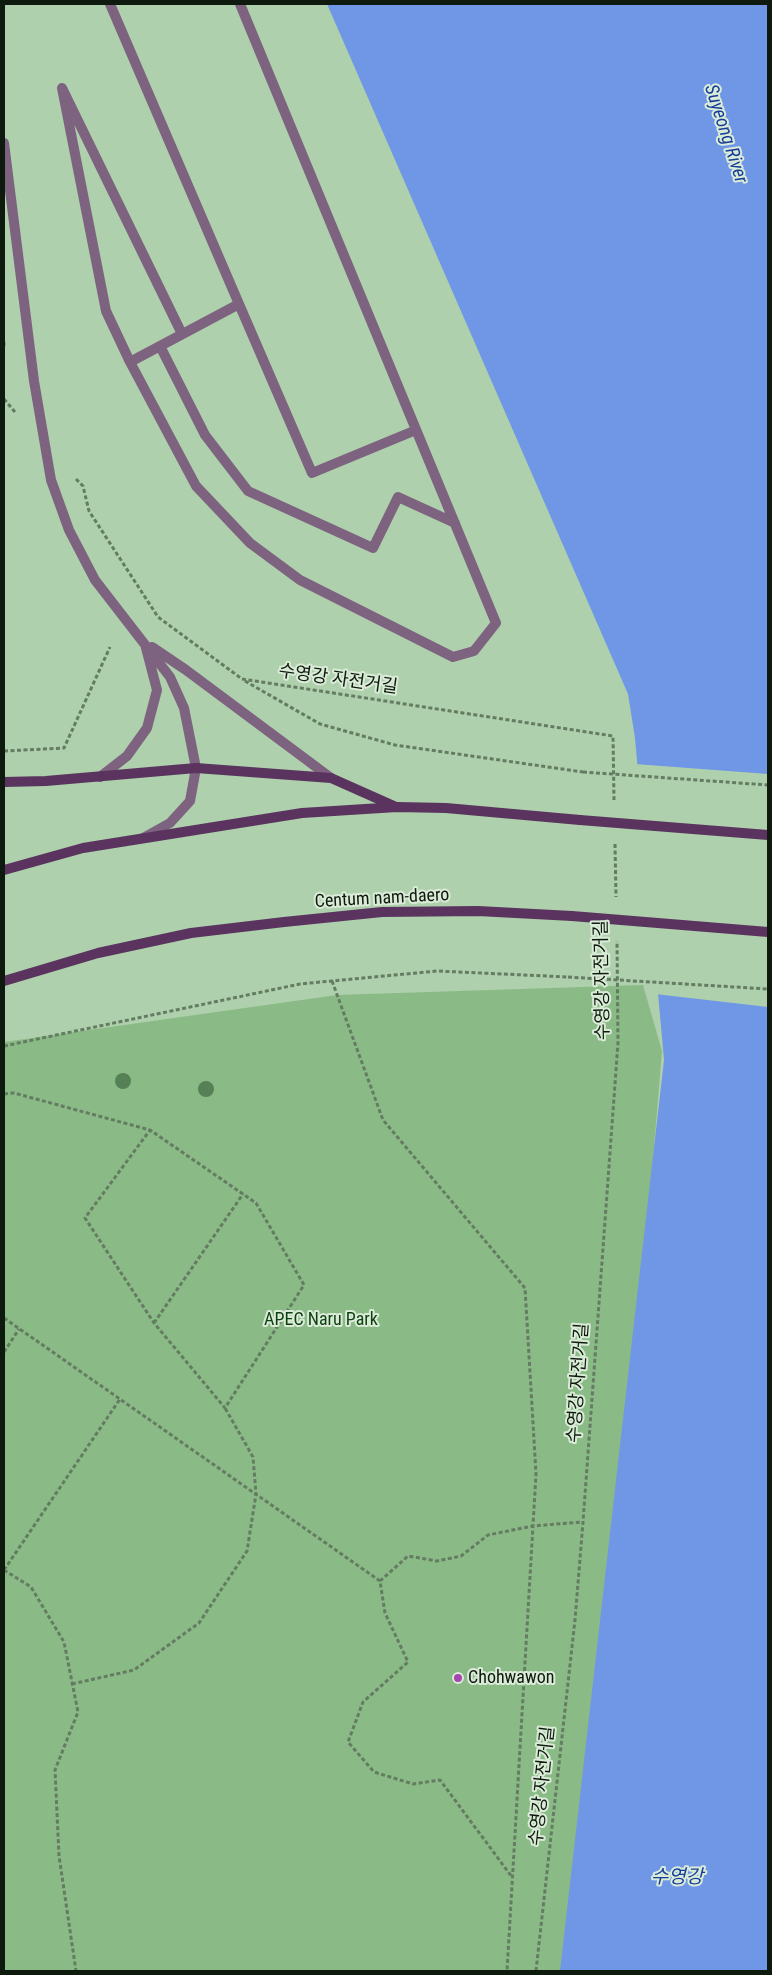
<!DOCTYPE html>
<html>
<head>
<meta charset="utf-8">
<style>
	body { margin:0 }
	#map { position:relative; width:772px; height:1975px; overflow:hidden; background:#aed0ac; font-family:"Roboto Condensed",sans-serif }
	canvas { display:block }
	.frame { position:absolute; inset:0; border:5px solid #0e1a0d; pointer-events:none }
</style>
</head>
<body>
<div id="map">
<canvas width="772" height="1975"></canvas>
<div class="frame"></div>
</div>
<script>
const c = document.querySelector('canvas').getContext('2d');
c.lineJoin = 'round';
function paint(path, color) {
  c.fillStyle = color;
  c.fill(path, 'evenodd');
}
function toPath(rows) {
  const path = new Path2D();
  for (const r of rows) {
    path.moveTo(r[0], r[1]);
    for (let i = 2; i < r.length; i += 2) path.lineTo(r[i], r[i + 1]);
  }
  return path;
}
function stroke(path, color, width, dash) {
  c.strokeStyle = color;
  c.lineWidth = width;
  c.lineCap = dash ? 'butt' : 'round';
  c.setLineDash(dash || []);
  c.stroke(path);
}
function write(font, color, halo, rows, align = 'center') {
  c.font = font + ' "Roboto Condensed","Noto Sans KR",sans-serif';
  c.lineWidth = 4;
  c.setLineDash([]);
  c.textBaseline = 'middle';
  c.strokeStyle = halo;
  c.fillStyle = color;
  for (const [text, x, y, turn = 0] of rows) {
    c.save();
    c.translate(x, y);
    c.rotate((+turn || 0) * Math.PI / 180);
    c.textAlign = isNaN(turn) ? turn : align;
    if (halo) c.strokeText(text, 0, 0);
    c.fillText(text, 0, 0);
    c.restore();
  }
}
const green = toPath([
	[643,985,662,1051,586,1971,4,1971,4,1042,337,995]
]);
const water = toPath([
	[327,4,768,4,768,1971,560,1971,664,1060,635,738,628,694]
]);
const pier = toPath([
	[635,764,768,774,768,1007,655,994]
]);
const path = toPath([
	[4,342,4,348],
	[4,399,15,412],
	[76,479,83,486,89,511,158,617,242,679,613,736,614,800],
	[245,681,320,724,395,745,583,772],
	[4,751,64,748,110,647],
	[615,844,616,897],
	[332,981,383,1120,525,1288,536,1474,507,1971],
	[4,1046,300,984,437,971,568,977],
	[4,1094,14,1093,150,1130,256,1203,304,1285,225,1408,154,1323,85,1218,150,1130],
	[4,1318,380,1581,385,1613,408,1662,363,1702,348,1742,374,1772,413,1784,440,1780,512,1877],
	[154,1323,243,1194],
	[4,1352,19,1329],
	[4,1570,31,1587,64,1642,78,1712,55,1770,59,1856,76,1971],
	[4,1570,120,1399],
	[380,1581,408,1556,437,1561,461,1556,488,1535,533,1526,582,1522],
	[72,1684,134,1670,199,1623,247,1551,256,1494,253,1457,225,1408],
	[536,1971,575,1620,583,1522,618,1043,617,941]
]);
const service = toPath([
	[110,4,239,304,130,362,196,486,250,543,300,580,453,657,474,651,496,623,240,4],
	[4,143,34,381,51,480,69,530,95,580,170,677,184,708,196,768,190,801,170,823,143,838],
	[239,304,312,473,416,430],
	[160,346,205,435,248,491,373,548,398,497,455,523],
	[130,362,106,311,62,88,182,334],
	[152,647,186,670,331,778],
	[100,777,127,756,147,728,157,690,146,648]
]);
const secondary = toPath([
	[4,782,46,781,196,768,331,778,394,806],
	[4,870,83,848,302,813,397,807,446,808,580,820],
	[4,981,98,953,191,933,284,922,382,912,478,911,572,916]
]);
const pathBridge = toPath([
	[583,772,768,785],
	[568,977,768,989]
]);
const secondaryBridge = toPath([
	[580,820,768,835],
	[572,916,768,932]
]);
const trees = [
	[123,1081],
	[206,1089]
];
const markers = [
	[458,1678,5,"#a547b1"]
];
const streetNames = [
	["수영강 자전거길",338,680,8],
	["Centum nam-daero",382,899,-3],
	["수영강 자전거길",603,980,-91],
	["수영강 자전거길",579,1383,-86],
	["수영강 자전거길",543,1786,-84]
];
const parkNames = [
	["APEC Naru Park",321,1320]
];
const poiNames = [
	["Chohwawon",468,1678]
];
const waterNames = [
	["Suyeong River",725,134,72],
	["수영강",677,1878]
];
paint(green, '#8abb86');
paint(water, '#6f97e6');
paint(pier, '#aed0ac');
stroke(path, '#647c62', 3, [4, 2.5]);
stroke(service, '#7e6381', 10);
stroke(secondary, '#5a345f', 10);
stroke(pathBridge, '#647c62', 3, [4, 2.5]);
stroke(secondaryBridge, '#5a345f', 10);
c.fillStyle = '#568055';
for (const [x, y] of trees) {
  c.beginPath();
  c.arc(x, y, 8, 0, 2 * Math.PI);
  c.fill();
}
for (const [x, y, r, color] of markers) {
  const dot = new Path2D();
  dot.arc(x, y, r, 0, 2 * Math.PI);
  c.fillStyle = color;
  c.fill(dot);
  stroke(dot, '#daebd8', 2);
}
write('18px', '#0e1a0d', '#daebd8', streetNames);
write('18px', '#0e3f0e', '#daebd8', parkNames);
write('18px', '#0e1a0d', '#daebd8', poiNames, 'left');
write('italic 19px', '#163e99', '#daebd8', waterNames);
</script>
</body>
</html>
